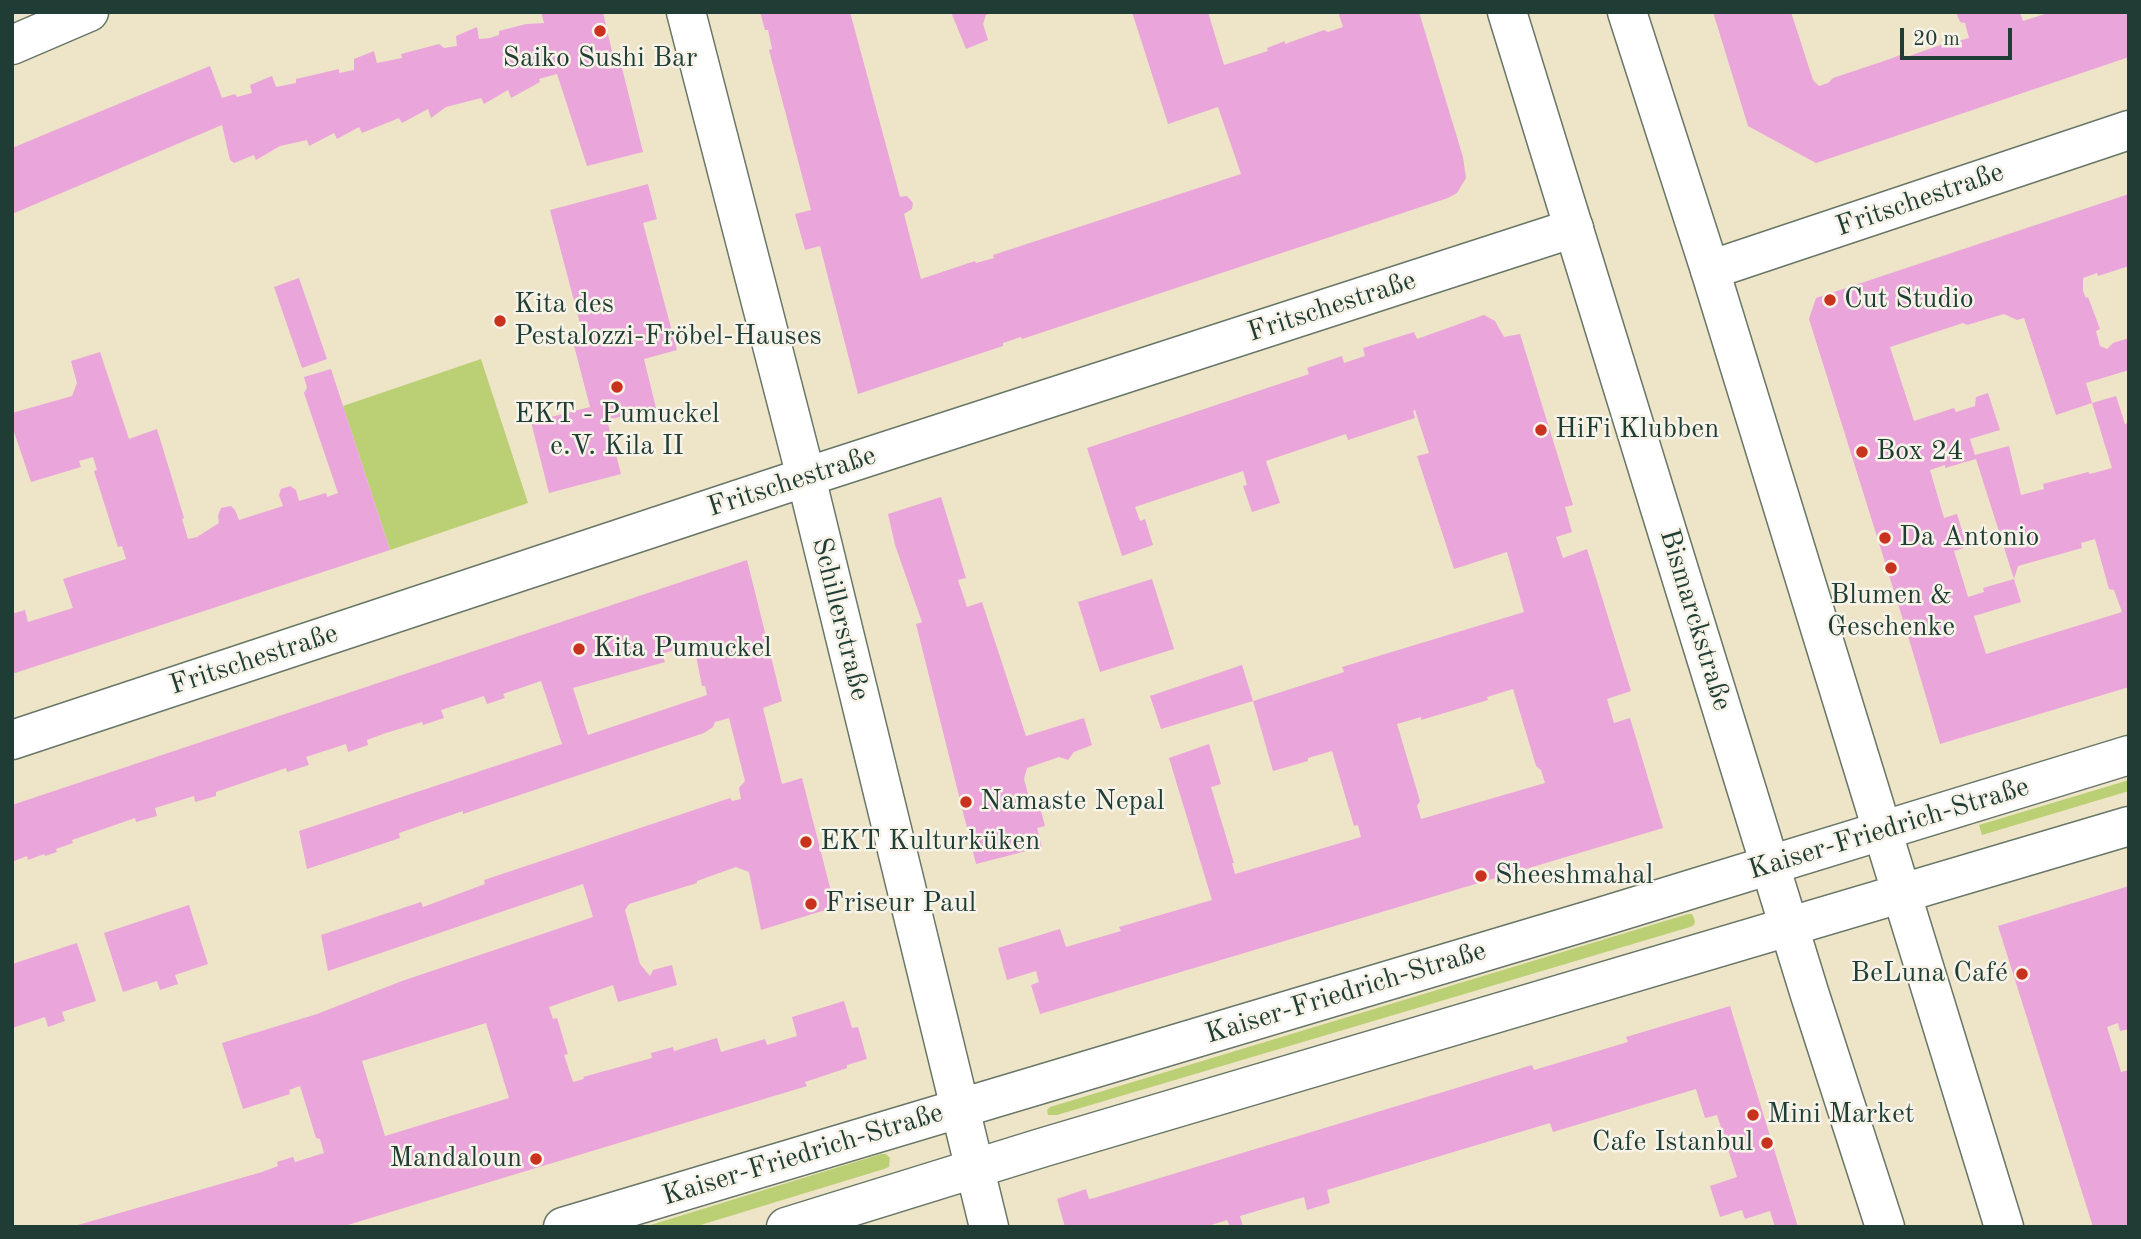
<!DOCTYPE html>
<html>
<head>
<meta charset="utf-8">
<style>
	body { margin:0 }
	#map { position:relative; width:2141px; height:1239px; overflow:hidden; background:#eee4c7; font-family:"Old Standard TT",serif }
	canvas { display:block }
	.frame { position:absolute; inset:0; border:14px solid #1f3d34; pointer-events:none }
	.scale { position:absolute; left:1900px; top:28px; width:112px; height:32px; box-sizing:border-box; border:4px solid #1f3d34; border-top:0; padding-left:9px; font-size:21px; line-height:24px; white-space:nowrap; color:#1f3d34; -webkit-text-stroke:5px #f7f3e8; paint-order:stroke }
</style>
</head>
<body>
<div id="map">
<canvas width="2141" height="1239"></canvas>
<div class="frame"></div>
<div class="scale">20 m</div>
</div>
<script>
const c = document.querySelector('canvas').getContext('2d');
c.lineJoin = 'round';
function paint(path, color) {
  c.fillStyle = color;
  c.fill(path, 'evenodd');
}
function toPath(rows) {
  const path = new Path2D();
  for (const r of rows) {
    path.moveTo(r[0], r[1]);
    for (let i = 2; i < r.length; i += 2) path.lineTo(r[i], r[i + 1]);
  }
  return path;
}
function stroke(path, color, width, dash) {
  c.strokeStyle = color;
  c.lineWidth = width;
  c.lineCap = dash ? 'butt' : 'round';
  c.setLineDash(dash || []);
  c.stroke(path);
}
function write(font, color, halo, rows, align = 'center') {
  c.font = font + ' "Old Standard TT",serif';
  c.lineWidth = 5;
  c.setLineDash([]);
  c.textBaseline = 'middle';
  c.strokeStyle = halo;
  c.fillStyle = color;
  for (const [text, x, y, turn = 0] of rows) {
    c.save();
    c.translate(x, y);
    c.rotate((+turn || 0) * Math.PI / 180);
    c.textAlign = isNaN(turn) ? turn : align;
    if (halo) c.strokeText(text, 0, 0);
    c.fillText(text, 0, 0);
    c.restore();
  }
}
const green = toPath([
	[481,359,528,503,390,550,343,406],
	[2129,780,2129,791,1982,835,1979,825],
	[1688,914,1692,914,1695,921,1694,925,1690,927,1057,1115,1048,1115,1047,1110,1050,1107],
	[881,1154,886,1154,890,1158,889,1167,884,1169,694,1227,644,1227]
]);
const building = toPath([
	[541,12,603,12,613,56,619,56,643,152,587,166,557,74,539,79,540,82,511,98,508,90,484,104,481,98,446,107,431,118,428,109,402,123,399,118,362,133,359,127,337,139,334,133,309,146,307,140,280,146,256,160,254,155,234,163,230,160,222,125,12,214,12,148,210,66,222,98,235,94,237,97,252,93,250,85,272,76,276,87,296,83,296,79,339,69,339,73,354,70,354,59,374,51,377,63,402,58,401,54,439,44,444,48,457,46,456,36,477,27,479,39,490,38,499,35,499,31,526,24,544,23],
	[760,12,850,12,900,197,907,196,913,203,912,209,904,214,921,279,975,261,976,263,994,258,993,255,1241,174,1218,107,1168,124,1132,12,1208,12,1224,65,1268,51,1267,48,1285,41,1285,44,1324,30,1328,32,1343,27,1338,12,1419,12,1463,157,1466,178,1457,193,1448,198,1022,339,1021,337,1003,343,1003,346,858,394,820,246,805,250,795,214,811,210,769,50,772,49,768,30,765,30],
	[951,12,993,12,986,15,983,24,988,40,966,49],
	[1713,12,1791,12,1813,80,1819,86,1828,83,1833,78,1890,59,1900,55,1901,59,1957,39,1958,41,1969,38,1965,23,1960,22,1956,12,2020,12,2023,21,2051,12,2129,12,2129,57,1816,163,1748,126],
	[648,184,657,219,643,223,677,350,644,359,656,408,607,420,621,474,549,493,531,422,590,407,572,338,583,335,550,210],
	[2129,194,2129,266,2098,276,2097,273,2083,278,2083,291,2086,298,2088,297,2100,329,2096,331,2100,346,2107,349,2113,343,2129,338,2129,370,2086,383,2092,403,2116,396,2125,424,2129,423,2129,687,1940,744,1908,636,1809,319,1816,298],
	[2004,314,2017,320,2024,318,2056,415,2092,403,2112,468,2090,474,2088,472,2043,484,2044,489,2021,495,2009,446,1975,455,1970,439,2000,430,1988,393,1976,397,1975,406,1956,412,1954,408,1914,421,1890,347,1963,323,1967,325],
	[1976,459,2014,579,2018,566,2082,548,2081,543,2095,539,2109,589,2114,590,2122,612,1986,654,1974,616,2021,602,2014,579,1983,588,1984,592,1968,597,1954,551,1967,547,1957,514,1944,518,1930,470,1945,465,1945,468],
	[299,278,327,359,302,368,274,287],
	[1484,315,1495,321,1504,337,1520,334,1573,505,1565,507,1572,532,1556,537,1563,558,1587,549,1631,691,1607,699,1614,723,1630,718,1663,828,1040,1014,1031,985,1039,982,1036,971,1007,980,998,948,1060,929,1066,947,1121,931,1119,927,1212,900,1169,758,1209,744,1221,784,1211,787,1234,863,1232,863,1235,874,1361,837,1358,825,1354,826,1332,751,1308,758,1308,761,1273,771,1253,701,1344,672,1342,667,1524,612,1507,552,1454,569,1417,456,1429,453,1415,410,1413,411,1415,418,1348,440,1346,434,1266,461,1280,503,1252,512,1243,486,1247,485,1243,471,1135,507,1140,521,1145,519,1153,545,1122,556,1087,448,1309,374,1307,368,1342,356,1344,363,1365,356,1363,348,1414,332,1417,339],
	[1513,689,1536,766,1541,770,1545,783,1421,819,1417,806,1420,801,1397,724,1421,717,1421,720,1488,700,1487,697],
	[100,352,129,439,157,429,184,518,182,519,188,539,197,537,219,523,218,516,221,508,231,506,235,510,239,520,283,506,279,495,281,489,290,486,296,490,299,501,326,493,327,497,338,493,304,393,307,388,304,377,331,369,390,550,12,674,12,614,25,610,28,622,73,608,63,579,126,559,122,546,118,547,94,471,97,470,93,457,79,461,81,467,31,482,12,426,12,413,72,396,77,383,71,361],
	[941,497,966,578,958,580,967,607,982,602,1026,736,1084,718,1092,745,1074,752,1068,760,1059,757,1027,768,1024,779,1032,810,1040,807,1045,826,1037,828,1042,847,976,864,916,624,922,622,895,545,888,514],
	[747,560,782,701,763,708,782,784,802,778,835,907,761,930,749,872,736,867,697,881,697,883,629,904,625,910,640,964,650,976,653,970,672,965,677,985,618,1002,613,985,549,1007,553,1019,557,1018,568,1054,564,1055,573,1082,584,1079,583,1077,652,1058,651,1053,673,1047,674,1051,717,1038,721,1052,765,1039,767,1045,797,1036,792,1017,844,1001,852,1028,858,1027,867,1059,847,1065,847,1068,805,1082,807,1086,341,1227,71,1227,262,1172,278,1166,277,1162,293,1157,295,1162,324,1153,320,1139,316,1138,300,1086,289,1090,290,1094,243,1109,222,1043,317,1014,402,981,593,917,583,884,328,971,321,935,421,902,423,907,485,884,484,880,730,798,732,801,741,799,739,788,745,781,729,718,715,722,713,727,704,733,463,814,463,811,399,833,400,838,307,869,299,831,562,744,541,681,503,694,505,698,487,704,484,696,441,710,444,718,423,725,422,722,386,733,367,740,368,745,348,752,346,744,306,757,309,765,287,772,286,768,216,792,216,796,195,802,194,796,155,808,157,816,136,822,135,818,72,840,73,843,56,849,57,852,45,856,44,854,28,860,27,856,12,862,12,805],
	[689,643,695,651,702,686,705,686,707,695,588,735,573,688,665,662,662,654,674,650,674,647],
	[486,1023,509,1098,385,1136,362,1061],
	[1152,579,1174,649,1100,672,1078,602],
	[1242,665,1253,701,1161,729,1150,696],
	[2129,886,2129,1029,2120,1031,2118,1023,2107,1027,2121,1072,2129,1070,2129,1227,2093,1227,1998,926],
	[189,905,208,964,175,975,178,984,160,990,157,981,123,992,104,933],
	[77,943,96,1001,62,1012,65,1021,48,1027,45,1017,12,1028,12,964],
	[1730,1006,1798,1227,1775,1227,1770,1211,1745,1219,1742,1210,1720,1217,1710,1186,1737,1177,1717,1115,1705,1118,1696,1089,1553,1132,1550,1123,1327,1190,1330,1203,1307,1210,1304,1197,1240,1216,1243,1227,1230,1227,1227,1220,1205,1227,1065,1227,1057,1199,1086,1189,1089,1199,1094,1198,1532,1065,1534,1070,1628,1042,1626,1037]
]);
const street = toPath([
	[686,12,806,477,989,1227],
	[12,45,89,12],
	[1710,270,2129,130],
	[12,740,806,477,1574,228]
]);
const secondary = toPath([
	[563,1227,1604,916,2129,755],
	[786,1227,1041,1148,2129,826]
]);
const primary = toPath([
	[1507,12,1810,995,1885,1227],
	[1627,12,1710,270,2004,1227]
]);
const markers = [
	[600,31,7,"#c8321e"],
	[1830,300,7,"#c8321e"],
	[500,321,7,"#c8321e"],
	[617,387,7,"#c8321e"],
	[1541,430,7,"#c8321e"],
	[1862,452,7,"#c8321e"],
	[1885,538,7,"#c8321e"],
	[1891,568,7,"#c8321e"],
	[579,649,7,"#c8321e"],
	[966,802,7,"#c8321e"],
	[806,842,7,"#c8321e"],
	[1481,876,7,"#c8321e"],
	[811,904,7,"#c8321e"],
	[2022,974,7,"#c8321e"],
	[1753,1115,7,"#c8321e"],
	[1767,1143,7,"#c8321e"],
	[536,1159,7,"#c8321e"]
];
const poiNames = [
	["Saiko Sushi Bar",600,59,"center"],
	["Cut Studio",1844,300],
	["Kita des",514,305],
	["Pestalozzi-Fröbel-Hauses",514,337],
	["EKT - Pumuckel",617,415,"center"],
	["e.V. Kila II",617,447,"center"],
	["HiFi Klubben",1555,430],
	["Box 24",1876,452],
	["Da Antonio",1899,538],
	["Blumen &",1891,596,"center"],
	["Geschenke",1891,628,"center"],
	["Kita Pumuckel",593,649],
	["Namaste Nepal",980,802],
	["EKT Kulturküken",820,842],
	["Sheeshmahal",1495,876],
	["Friseur Paul",825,904],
	["BeLuna Café",2008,974,"right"],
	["Mini Market",1767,1115],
	["Cafe Istanbul",1753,1143,"right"],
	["Mandaloun",522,1159,"right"]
];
const streetNames = [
	["Fritschestraße",1920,200,-19],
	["Fritschestraße",1332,307,-18],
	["Fritschestraße",792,482,-18],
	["Schillerstraße",840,619,76],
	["Bismarckstraße",1695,620,73],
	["Fritschestraße",254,660,-18],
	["Kaiser-Friedrich-Straße",1889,829,-17],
	["Kaiser-Friedrich-Straße",1346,993,-17],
	["Kaiser-Friedrich-Straße",803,1155,-17]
];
paint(green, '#bbd074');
paint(building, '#eaa6db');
stroke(street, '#677767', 41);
stroke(secondary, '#677767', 41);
stroke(primary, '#677767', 41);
stroke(street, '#fff', 38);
stroke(secondary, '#fff', 38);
stroke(primary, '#fff', 38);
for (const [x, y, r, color] of markers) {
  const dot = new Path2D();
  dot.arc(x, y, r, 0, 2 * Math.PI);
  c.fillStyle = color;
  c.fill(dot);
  stroke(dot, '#f7f3e8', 2.5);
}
write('28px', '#1f3d34', '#f7f3e8', poiNames, 'left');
write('28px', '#1f3d34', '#f7f3e8', streetNames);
</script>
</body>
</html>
